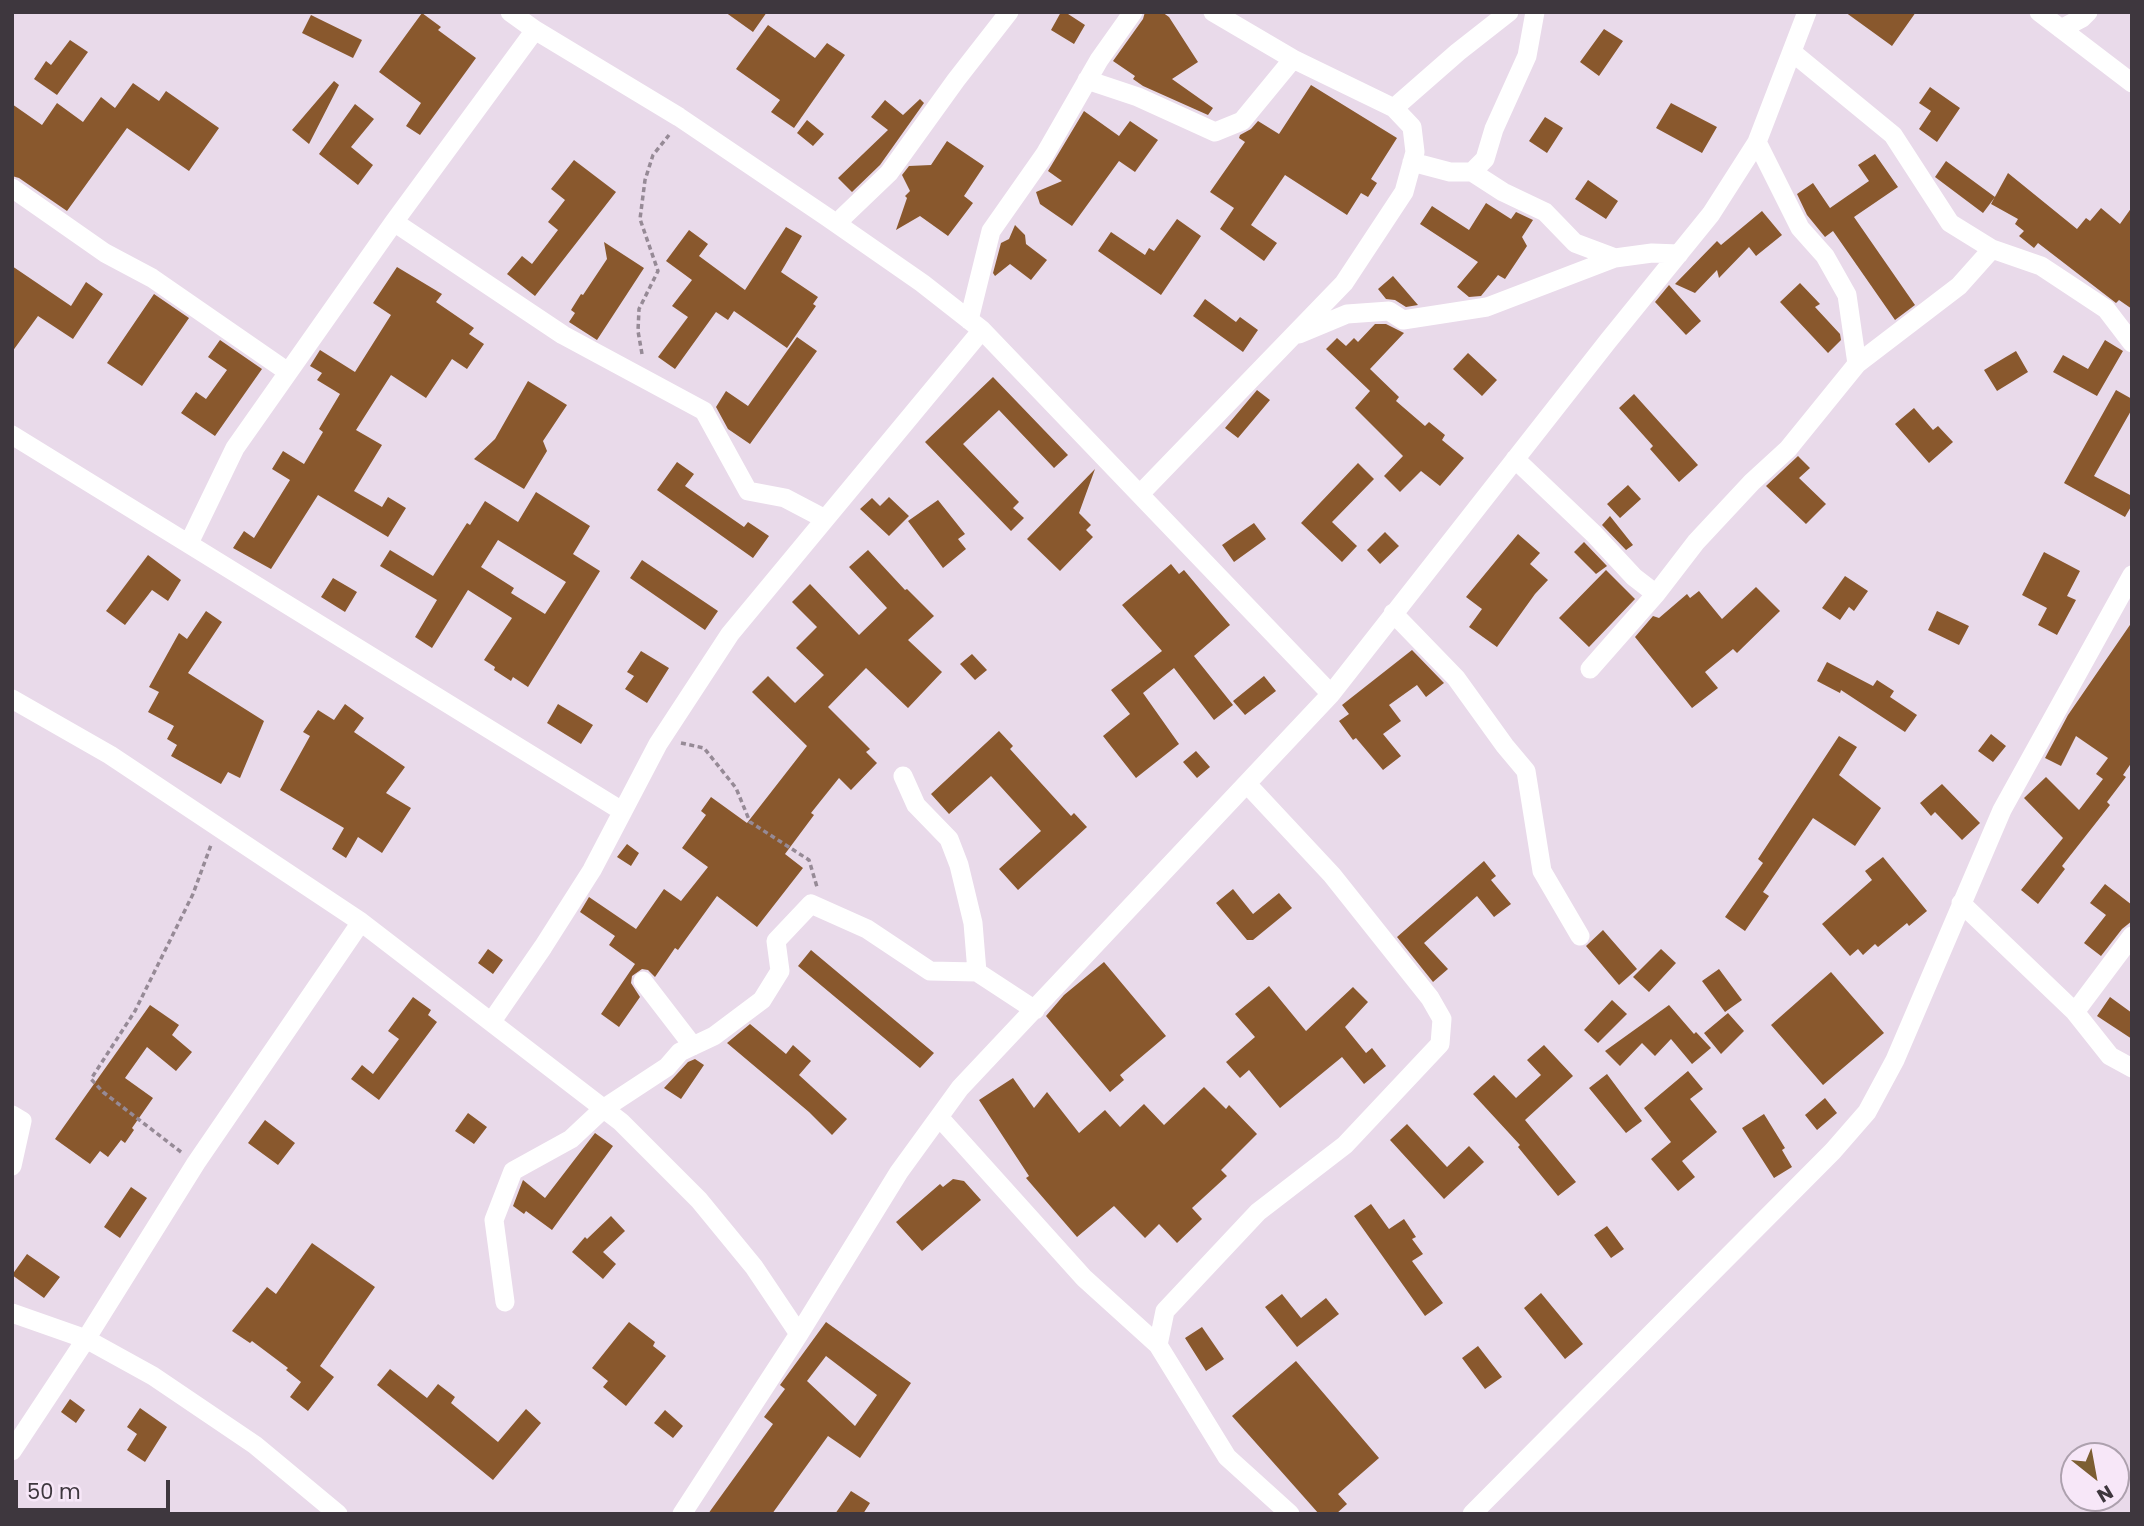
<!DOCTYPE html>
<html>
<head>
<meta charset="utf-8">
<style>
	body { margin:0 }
	#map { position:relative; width:2144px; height:1526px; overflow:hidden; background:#e9daea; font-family:Poppins,sans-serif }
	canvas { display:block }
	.frame { position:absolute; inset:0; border:14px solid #3e373e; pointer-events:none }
	.north { position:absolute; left:2060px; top:1442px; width:70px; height:70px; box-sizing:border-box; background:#f7e7f8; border:2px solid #ada1ae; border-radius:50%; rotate:149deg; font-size:19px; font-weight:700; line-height:28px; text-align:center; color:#3e373e }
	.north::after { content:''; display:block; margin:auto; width:24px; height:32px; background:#7c5e32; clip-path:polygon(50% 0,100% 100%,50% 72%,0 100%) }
	.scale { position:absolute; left:14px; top:1480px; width:156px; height:32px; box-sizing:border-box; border:4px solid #3e373e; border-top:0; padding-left:9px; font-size:21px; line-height:24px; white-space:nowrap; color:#3e373e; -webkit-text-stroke:5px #f7e7f8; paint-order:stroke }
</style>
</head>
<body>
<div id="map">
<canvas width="2144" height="1526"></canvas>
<div class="frame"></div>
<div class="north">N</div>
<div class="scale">50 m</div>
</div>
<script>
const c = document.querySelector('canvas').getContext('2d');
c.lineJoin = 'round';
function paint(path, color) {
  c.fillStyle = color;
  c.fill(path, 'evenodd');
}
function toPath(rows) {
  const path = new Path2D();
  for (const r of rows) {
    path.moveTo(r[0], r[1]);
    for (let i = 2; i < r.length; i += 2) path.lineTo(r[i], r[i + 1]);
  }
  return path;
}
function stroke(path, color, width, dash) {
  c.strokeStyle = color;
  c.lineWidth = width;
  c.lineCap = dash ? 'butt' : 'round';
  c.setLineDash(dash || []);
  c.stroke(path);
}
const building = toPath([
	[725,12,767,12,753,32],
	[1061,12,1065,12,1085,25,1074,44,1051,30],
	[1145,12,1162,12,1169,17,1198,62,1172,79,1213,108,1208,115,1143,86,1133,79,1135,76,1113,61,1143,19],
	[1845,12,1916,12,1892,46],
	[422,13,441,27,438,30,476,58,420,135,406,126,421,103,379,72],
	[311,15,362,40,353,58,302,33],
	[768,25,815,58,827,43,845,55,794,128,771,112,780,100,736,69],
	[1604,29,1623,41,1599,76,1580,62],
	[70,40,88,52,57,95,34,79,46,61,51,65],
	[334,81,339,85,309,144,292,130],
	[133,83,159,101,166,91,219,128,189,171,127,128,67,211,19,178,12,176,12,104,42,125,57,103,83,122,101,97,115,108],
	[1311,85,1397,138,1371,179,1377,183,1368,197,1361,193,1347,215,1285,175,1251,225,1277,243,1264,261,1220,229,1234,208,1210,192,1245,142,1239,138,1240,135,1251,129,1258,121,1279,134],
	[1930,87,1960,108,1937,142,1919,129,1931,111,1919,103],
	[920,99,924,103,880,165,852,192,838,178,888,130,871,117,885,100,903,115],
	[1671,103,1717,127,1702,153,1656,128],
	[355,104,374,119,351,147,373,165,358,185,319,154],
	[1084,111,1119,136,1130,121,1158,140,1135,172,1119,161,1072,226,1040,204,1036,192,1062,181,1048,171],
	[1545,117,1563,128,1547,153,1529,141],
	[807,120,824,134,813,146,797,133],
	[947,141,984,166,964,196,973,203,948,236,920,216,896,230,907,198,905,196,910,191,902,175,909,166,931,165],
	[1875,154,1898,187,1854,217,1915,305,1895,320,1833,231,1825,237,1807,215,1797,194,1813,183,1830,208,1869,181,1858,165],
	[574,160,616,192,535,296,507,274,522,256,532,264,558,230,548,222,565,200,551,189],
	[1946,161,1995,197,1983,213,1935,177],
	[2008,173,2077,229,2086,218,2090,221,2101,208,2120,224,2132,207,2132,309,2119,300,2116,303,2038,243,2034,248,2019,236,2024,231,2015,224,2018,219,1991,204],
	[1588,180,1618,201,1606,219,1575,199],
	[1486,203,1511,219,1516,212,1533,220,1522,237,1527,246,1505,279,1498,275,1481,296,1469,297,1457,287,1478,262,1420,224,1432,206,1469,230],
	[1762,211,1782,235,1756,256,1749,247,1719,278,1717,270,1695,293,1675,284,1717,241,1721,245],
	[1177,219,1201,236,1161,295,1098,251,1111,232,1145,255,1149,248,1154,251],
	[1015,225,1025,235,1026,244,1047,260,1031,280,1010,264,995,276,993,273,1001,243,1009,239],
	[786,227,802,236,781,272,818,297,813,304,816,306,787,348,734,311,728,320,716,312,675,369,658,357,688,317,672,306,692,280,666,261,689,230,708,244,699,256,745,290],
	[604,242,644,268,597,340,569,322,575,313,571,310,581,294,583,295,607,259],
	[12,266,71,306,86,282,103,294,73,339,38,316,12,352],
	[397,267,442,294,436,302,474,328,469,334,484,344,467,369,452,359,426,398,391,375,356,430,382,445,354,491,382,507,388,497,406,508,388,537,318,495,271,569,233,548,244,531,254,538,290,480,272,469,283,451,304,464,323,432,319,429,340,394,317,380,322,373,310,366,320,350,355,372,391,315,373,303],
	[1393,276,1418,305,1406,307,1395,300,1386,299,1378,289],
	[1800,283,1820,304,1815,307,1840,334,1841,340,1828,353,1780,302],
	[1669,285,1701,321,1686,335,1655,302],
	[154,294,189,318,142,386,107,363],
	[1205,299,1236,322,1240,317,1258,330,1243,352,1193,316],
	[1375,324,1386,324,1404,333,1370,369,1399,397,1396,401,1425,426,1429,422,1445,435,1442,440,1464,458,1440,486,1421,471,1400,492,1384,476,1403,456,1355,408,1370,391,1326,349,1337,338,1346,346,1354,338,1358,342],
	[797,337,817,351,750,444,728,429,716,407,726,391,748,406],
	[220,340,262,369,215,436,181,413,196,392,206,399,227,370,208,357],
	[2105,340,2123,351,2097,396,2053,372,2063,355,2088,369],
	[2016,351,2028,372,1997,391,1984,370],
	[1468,353,1497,380,1482,396,1453,369],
	[993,377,1068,455,1054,468,999,410,963,444,1019,502,1013,508,1024,518,1011,531,925,442],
	[528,381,567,405,543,441,547,451,524,489,474,459,495,439],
	[1257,390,1270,400,1238,438,1225,428],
	[2116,390,2132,399,2132,409,2094,476,2132,496,2132,505,2125,517,2064,483],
	[1634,394,1698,465,1679,482,1650,449,1653,446,1619,408],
	[1914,408,1933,430,1938,426,1953,442,1929,463,1895,424],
	[1798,456,1810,468,1799,478,1826,504,1806,524,1766,486],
	[677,462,694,474,685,486,744,527,748,522,769,536,753,558,657,490],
	[1358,463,1374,479,1332,522,1357,546,1342,562,1301,523],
	[1095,469,1079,513,1091,525,1086,530,1093,537,1060,571,1027,539],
	[1628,485,1641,499,1620,518,1607,504],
	[536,492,590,526,573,554,600,571,528,687,513,677,511,681,494,670,495,667,484,660,512,618,468,590,432,648,415,637,437,600,380,566,390,550,433,576,467,523,470,525,485,501,518,522],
	[498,540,566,582,545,614,511,593,514,588,481,567],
	[889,497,909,516,889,536,860,509,872,498,880,506],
	[938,500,965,534,958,539,966,549,943,568,908,521],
	[1610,516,1633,545,1626,550,1602,525],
	[1254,523,1266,539,1234,562,1222,545],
	[1385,532,1399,546,1380,564,1367,550],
	[1518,534,1540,553,1530,564,1548,580,1535,594,1497,647,1469,627,1482,609,1466,597],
	[1584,542,1607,566,1596,574,1574,552],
	[868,550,905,590,907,589,934,616,908,640,942,672,908,708,866,668,828,707,870,749,866,752,877,763,851,790,839,778,811,813,814,815,785,854,803,868,757,927,717,896,678,950,675,948,655,977,648,970,642,969,632,976,631,983,640,997,619,1027,601,1014,635,964,609,945,615,936,580,912,589,897,636,929,664,889,681,901,708,867,682,848,706,815,701,811,711,797,747,823,807,746,752,692,768,676,795,703,824,675,796,648,817,627,792,602,810,584,859,635,887,608,849,567],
	[2044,552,2080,571,2067,596,2076,600,2057,635,2038,625,2047,608,2022,595],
	[148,555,181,580,168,601,152,590,125,625,106,611],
	[642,560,718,611,705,630,630,578],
	[1171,564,1179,574,1184,570,1230,625,1194,656,1233,705,1214,720,1174,668,1143,693,1179,744,1136,778,1103,736,1130,714,1111,690,1162,651,1122,605],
	[1606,570,1635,599,1589,647,1559,618],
	[1845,576,1868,591,1854,611,1849,607,1840,620,1822,608],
	[333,578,357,592,345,612,321,597],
	[1756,587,1780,611,1737,653,1733,649,1705,672,1718,688,1692,708,1635,637,1653,616,1659,618,1687,594,1690,598,1699,591,1722,619],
	[206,611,222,622,188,673,264,721,240,778,228,772,221,784,171,756,177,745,167,739,174,726,148,712,159,692,149,687,179,633,187,639],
	[1937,611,1969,626,1959,645,1928,630],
	[2132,622,2132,762,2123,775,2126,777,2107,802,2110,805,2062,866,2065,869,2038,904,2021,890,2063,838,2024,798,2046,777,2079,810,2103,779,2096,774,2108,758,2076,736,2061,766,2045,758,2068,715],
	[1412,650,1444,683,1426,697,1417,685,1389,705,1401,721,1383,734,1401,756,1383,770,1356,738,1353,740,1339,721,1349,714,1342,705],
	[641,651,669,668,647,703,625,689,634,676,627,672],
	[972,654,987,670,975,680,960,664],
	[1827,662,1873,686,1877,680,1894,691,1890,697,1917,715,1905,732,1841,690,1840,693,1817,681],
	[1264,676,1276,691,1245,715,1233,701],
	[345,704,364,718,354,732,405,767,386,793,411,808,382,853,358,837,346,858,332,849,344,828,280,790,310,736,303,732,318,710,334,720],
	[558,704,593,725,581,744,547,723],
	[999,731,1013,746,1010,749,1071,816,1074,813,1087,827,1018,890,999,869,1041,831,991,776,949,814,931,794],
	[1991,734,2006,746,1993,762,1978,751],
	[1839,736,1857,747,1839,775,1881,808,1855,846,1813,818,1763,892,1769,896,1745,931,1725,917,1763,863,1758,859],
	[1196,751,1210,767,1197,778,1183,762],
	[1942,784,1980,823,1962,840,1935,812,1931,816,1920,803],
	[627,844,639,853,631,866,617,857],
	[1883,857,1927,911,1909,926,1907,923,1878,947,1875,944,1863,955,1858,949,1850,956,1822,924,1872,880,1865,871],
	[1484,861,1496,876,1491,880,1511,904,1494,917,1477,896,1424,943,1448,969,1433,982,1397,937],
	[2105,884,2132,905,2132,921,2122,929,2101,956,2084,943,2106,915,2090,903],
	[1233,889,1253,914,1279,893,1292,908,1253,940,1247,940,1216,903],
	[1603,930,1637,969,1619,985,1586,946],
	[488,949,503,960,493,974,478,963],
	[1661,949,1676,963,1649,992,1633,977],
	[811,950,934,1053,920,1068,798,966],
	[1104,962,1166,1036,1120,1075,1124,1080,1110,1092,1046,1016,1064,995],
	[1719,969,1742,1000,1725,1012,1702,981],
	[1831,972,1884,1033,1823,1085,1771,1025],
	[1269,986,1306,1031,1353,987,1368,1002,1345,1027,1366,1053,1372,1048,1386,1066,1364,1084,1342,1057,1280,1108,1249,1070,1240,1078,1226,1062,1255,1037,1235,1014],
	[413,997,431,1010,428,1015,437,1022,379,1100,351,1079,362,1065,373,1074,399,1039,388,1031],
	[2110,997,2132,1013,2132,1039,2097,1016],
	[1612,1000,1627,1014,1598,1043,1584,1030],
	[150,1005,179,1025,172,1035,192,1052,176,1071,147,1047,125,1078,153,1098,132,1128,134,1130,125,1143,121,1140,108,1157,100,1151,90,1164,55,1139],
	[1669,1005,1694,1034,1696,1032,1711,1048,1692,1064,1671,1039,1655,1056,1642,1043,1620,1066,1605,1051],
	[1728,1013,1744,1031,1721,1054,1704,1033],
	[750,1024,786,1054,793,1045,811,1061,799,1075,847,1119,832,1135,809,1112,727,1043],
	[1544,1045,1573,1076,1525,1120,1576,1182,1558,1196,1518,1147,1520,1145,1473,1094,1494,1075,1516,1098,1541,1075,1527,1060],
	[695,1059,704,1065,681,1099,664,1088,688,1062],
	[1688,1071,1703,1089,1690,1099,1717,1132,1682,1161,1695,1177,1678,1191,1651,1159,1671,1142,1644,1108],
	[1607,1074,1642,1121,1626,1133,1589,1088],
	[1013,1078,1034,1108,1047,1092,1079,1133,1105,1110,1120,1127,1144,1104,1164,1125,1204,1087,1226,1109,1229,1105,1257,1134,1221,1170,1227,1176,1192,1208,1202,1219,1177,1243,1159,1224,1145,1238,1114,1206,1077,1237,1026,1178,1029,1176,979,1100],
	[1825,1098,1837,1113,1817,1130,1805,1115],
	[468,1113,487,1127,474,1144,455,1131],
	[1764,1114,1785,1148,1782,1150,1792,1167,1774,1178,1742,1128],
	[265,1120,295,1143,278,1165,248,1143],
	[1407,1124,1447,1167,1469,1146,1484,1162,1444,1199,1390,1140],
	[595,1133,613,1146,552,1230,526,1211,524,1214,513,1206,523,1180,545,1198],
	[953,1179,964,1181,981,1200,922,1251,896,1222,940,1184,943,1187],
	[131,1187,147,1198,120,1238,104,1227],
	[1371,1204,1389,1229,1404,1219,1416,1237,1412,1239,1423,1254,1412,1261,1443,1303,1425,1316,1354,1216],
	[611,1216,625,1231,603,1252,616,1264,603,1279,572,1252,585,1237,587,1239],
	[1607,1226,1624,1249,1611,1258,1594,1235],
	[312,1243,375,1287,320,1366,334,1377,308,1411,290,1397,301,1382,286,1370,288,1368,252,1341,250,1343,232,1331,267,1287,276,1294],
	[27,1254,60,1277,44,1298,12,1275],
	[1541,1293,1583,1344,1565,1359,1524,1308],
	[1282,1294,1301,1318,1326,1298,1339,1314,1297,1347,1265,1307],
	[629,1322,655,1342,653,1346,666,1356,626,1406,603,1387,608,1381,592,1368],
	[826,1322,911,1383,860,1458,828,1436,772,1514,708,1514,773,1424,764,1417,785,1389,780,1385],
	[826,1356,877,1395,855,1426,807,1381],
	[1202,1327,1224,1359,1206,1371,1185,1338],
	[1478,1346,1502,1377,1485,1389,1462,1358],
	[1296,1361,1379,1458,1338,1494,1347,1504,1336,1514,1319,1514,1232,1416],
	[390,1369,427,1398,438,1384,455,1397,451,1403,498,1442,526,1409,541,1423,493,1480,377,1385],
	[70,1399,85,1410,76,1423,61,1412],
	[140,1408,167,1427,145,1462,127,1450,137,1434,127,1427],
	[665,1410,683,1426,673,1438,654,1423],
	[851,1491,870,1503,863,1514,835,1514]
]);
const path = toPath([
	[642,354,638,331,639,309,658,271,640,219,645,180,653,155,669,135],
	[681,743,704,748,736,788,750,822,809,860,817,887],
	[181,1152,103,1092,91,1079,135,1011,193,894,211,845]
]);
const street = toPath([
	[510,12,535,30,679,117,827,217,922,283,982,330,1331,694],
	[2039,12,2132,83],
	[2061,29,2082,18,2088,12],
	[1792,52,1893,135,1950,223,1992,249,2041,266,2106,309,2132,343],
	[1087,80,1138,97,1215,132,1242,121,1293,59],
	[1394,108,1458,52,1509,12],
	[1757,142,1800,228,1825,256,1847,295,1857,364],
	[1412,162,1450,172,1472,172,1503,192,1545,212,1575,243,1615,258,1652,253,1679,254],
	[1472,172,1485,159,1494,129,1527,56,1535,12],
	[12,188,105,253,152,278,288,372],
	[394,222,563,335,704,411,748,491,785,498,825,519],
	[841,226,843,217,889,173,956,80,1009,12],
	[969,320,991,231,1045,154,1099,60,1133,12],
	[1299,334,1347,314,1389,311,1403,320,1487,307,1615,258],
	[12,435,622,811],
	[1515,459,1594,534,1634,577,1656,594],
	[1140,494,1344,283,1404,192,1415,152,1412,127,1394,108,1293,59,1213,12],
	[189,543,235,448,394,222,535,30],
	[1393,613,1456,678,1505,746,1526,771,1542,871,1580,936],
	[1590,669,1656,594,1696,542,1752,482,1788,449,1857,364,1959,286,1992,249],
	[12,699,110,755,361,922,621,1122,699,1200,754,1267,799,1334],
	[903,776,916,805,949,839,959,865,973,923,977,972],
	[1247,784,1332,875,1430,998,1442,1019,1440,1044,1345,1145,1258,1212,1165,1311,1158,1345,1227,1457,1290,1514],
	[1961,903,2075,1012,2110,1056,2132,1068],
	[643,981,693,1046],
	[2075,1012,2132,936],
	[492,1021,543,947,592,870,658,744,730,634,982,330],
	[12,1115,22,1121,12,1166],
	[939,1117,1084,1278,1158,1345],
	[505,1302,494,1220,513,1171,571,1139,603,1109,667,1067,680,1052,714,1036,762,1000,780,971,776,941,811,904,867,929,930,971,977,972,1035,1010],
	[12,1313,86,1339,153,1376,255,1445,338,1514],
	[12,1451,86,1339,196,1163,361,922],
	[682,1514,799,1334,899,1172,960,1088,1331,694,1608,341,1711,214,1757,142,1807,12],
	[1472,1514,1833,1151,1867,1112,1895,1060,2002,810,2132,575]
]);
paint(building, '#89582d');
stroke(path, '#968a96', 3.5, [5, 3.5]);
stroke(street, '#fff', 19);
</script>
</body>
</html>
